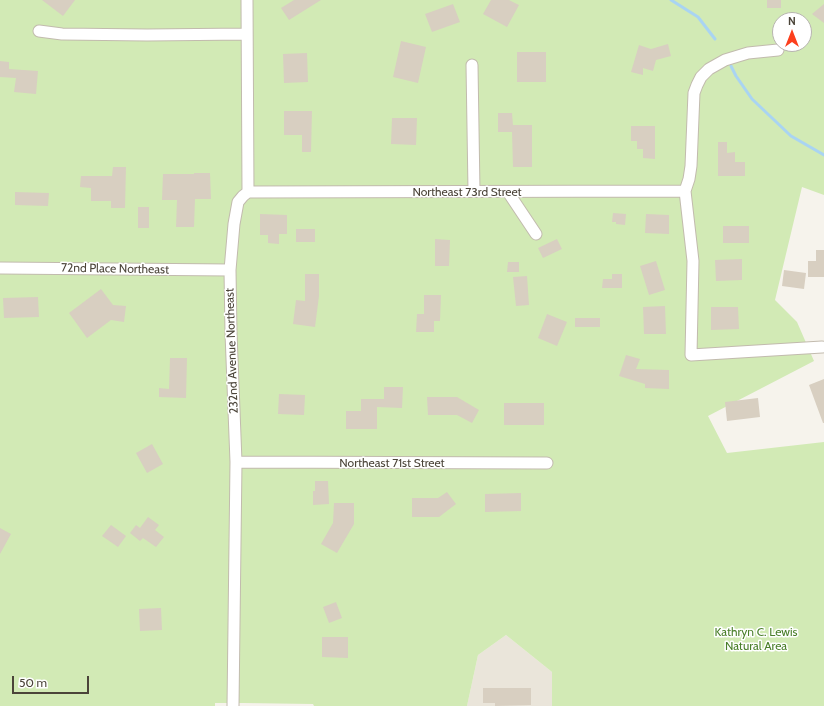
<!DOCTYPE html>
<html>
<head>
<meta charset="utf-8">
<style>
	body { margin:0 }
	#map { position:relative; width:824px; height:706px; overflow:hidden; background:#f6f3ec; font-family:Cabin,sans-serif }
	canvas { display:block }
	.north { position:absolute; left:772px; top:12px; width:40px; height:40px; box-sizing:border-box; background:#fff; border:1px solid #b7b4b0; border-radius:50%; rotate:0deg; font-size:11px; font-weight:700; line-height:16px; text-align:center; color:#4b4439 }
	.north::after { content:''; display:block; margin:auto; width:14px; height:18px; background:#fc3f1d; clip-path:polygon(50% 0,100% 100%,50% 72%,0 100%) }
	.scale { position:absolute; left:12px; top:676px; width:77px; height:18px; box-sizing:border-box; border:2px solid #4b4439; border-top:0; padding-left:5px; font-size:12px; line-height:14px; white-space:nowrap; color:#4b4439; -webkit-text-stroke:3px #fff; paint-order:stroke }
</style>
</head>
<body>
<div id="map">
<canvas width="824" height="706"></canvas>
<div class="north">N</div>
<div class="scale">50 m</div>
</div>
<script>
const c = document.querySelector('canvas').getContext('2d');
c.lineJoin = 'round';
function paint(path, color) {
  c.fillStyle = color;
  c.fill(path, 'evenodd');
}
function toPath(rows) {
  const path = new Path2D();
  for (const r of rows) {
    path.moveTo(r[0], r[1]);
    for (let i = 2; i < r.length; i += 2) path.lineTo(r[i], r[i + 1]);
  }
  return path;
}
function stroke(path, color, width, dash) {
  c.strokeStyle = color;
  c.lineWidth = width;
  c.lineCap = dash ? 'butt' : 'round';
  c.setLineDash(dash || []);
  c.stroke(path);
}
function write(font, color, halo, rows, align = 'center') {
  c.font = font + ' Cabin,sans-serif';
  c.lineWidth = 3;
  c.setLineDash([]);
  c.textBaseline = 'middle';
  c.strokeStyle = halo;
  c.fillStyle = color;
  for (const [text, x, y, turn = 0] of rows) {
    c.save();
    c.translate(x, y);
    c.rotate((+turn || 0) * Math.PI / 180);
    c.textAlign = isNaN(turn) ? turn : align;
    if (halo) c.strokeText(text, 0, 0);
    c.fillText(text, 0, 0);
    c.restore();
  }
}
const residential = toPath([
	[506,635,552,672,552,706,467,706,478,655]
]);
const green = toPath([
	[0,0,824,0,824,195,802,187,775,300,797,322,814,361,708,416,727,453,824,442,824,706,552,706,552,672,506,635,478,655,467,706,314,706,313,704,243,703,215,703,215,706,0,706],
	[780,20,804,20,804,44,780,44]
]);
const stream = toPath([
	[671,0,698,17,715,39],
	[731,66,736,76,752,99,791,136,824,155]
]);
const building = toPath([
	[42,0,75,0,63,16],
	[294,0,321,0,289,20,281,8],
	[491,0,509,0,519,5,507,27,483,14],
	[767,0,781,0,781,8,767,8],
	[453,4,460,22,432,32,425,14],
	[824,4,824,23,812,14],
	[401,41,426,47,418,83,393,77],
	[668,44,671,56,656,60,653,71,643,68,643,75,631,72,639,45,651,49],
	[517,52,546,52,546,82,517,82],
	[307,53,308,82,284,83,283,54],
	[0,61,9,62,9,69,38,71,36,94,14,92,16,78,0,77],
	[284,111,312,111,311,152,302,152,302,135,284,135],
	[498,113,512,113,513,125,532,125,532,167,513,167,512,132,498,132],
	[392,118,417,118,416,145,391,144],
	[631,126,655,126,655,159,643,158,643,149,637,149,637,141,631,141],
	[718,142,727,142,727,153,735,152,735,162,745,162,745,176,718,176],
	[113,167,126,167,125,208,111,208,111,201,91,201,91,188,80,187,81,176,112,176],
	[194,173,210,173,211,199,195,199,194,227,176,227,177,200,162,200,163,174,194,174],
	[15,192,49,193,48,206,15,205],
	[138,207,149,207,149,228,138,228],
	[613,213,626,214,625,225,616,224,616,222,612,222],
	[260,214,287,215,287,234,279,234,279,244,268,243,268,235,260,235],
	[646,214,669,215,669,234,645,233],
	[723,226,749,226,749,243,723,243],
	[296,229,315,229,315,242,296,242],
	[435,239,450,240,449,266,435,266],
	[557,239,562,249,543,258,538,248],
	[816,250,824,250,824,277,808,277,808,261,816,261],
	[742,259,742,280,716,281,715,260],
	[656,261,665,290,649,295,640,266],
	[508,262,519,262,519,272,507,272],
	[784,270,806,273,804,289,782,286],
	[305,274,319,274,319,296,315,327,293,324,296,300,305,301],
	[612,274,622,274,622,288,602,288,603,279,612,279],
	[527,276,529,305,516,306,513,277],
	[101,289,113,305,126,306,124,322,111,320,87,338,69,313],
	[424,295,441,295,440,321,434,321,434,332,416,332,417,314,424,314],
	[38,297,39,317,4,318,3,298],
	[665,306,666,334,644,334,643,307],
	[711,307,738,307,739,329,711,330],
	[547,314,567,322,557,346,538,338],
	[575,318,600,318,600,327,575,327],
	[626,355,640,359,636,369,669,370,669,389,645,388,645,384,619,376],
	[170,358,187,358,186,398,159,397,159,388,169,389],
	[824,379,824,423,823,423,809,385],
	[384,387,403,387,402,408,377,407,377,429,346,429,346,411,361,411,361,399,384,399],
	[279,394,305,395,304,415,278,414],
	[427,397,457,397,479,410,472,423,457,415,428,415],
	[758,398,760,417,727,421,725,402],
	[504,403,544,403,544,425,504,425],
	[152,444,163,464,147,473,136,453],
	[315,481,328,481,329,504,313,505,313,491,315,491],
	[447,492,456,504,439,517,412,517,412,498,438,498],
	[521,493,521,511,485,512,485,494],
	[334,503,354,503,354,524,337,553,321,544,333,523],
	[148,517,159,525,155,530,164,537,156,547,143,538,140,541,130,533,136,525,140,528],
	[111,525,126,536,118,547,102,536],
	[0,528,11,534,0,554],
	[336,602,342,618,329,623,323,607],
	[161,608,162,630,140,631,139,609],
	[322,637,348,637,348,658,322,657],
	[483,688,531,688,531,705,495,706,495,703,483,703]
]);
const minor = toPath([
	[39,31,62,34,147,35,247,34],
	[778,50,748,53,725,60,709,69,701,77,697,85,694,93,691,166,689,179,685,191,693,261,691,355,822,347],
	[472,65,474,191],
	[248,192,685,191],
	[508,192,536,234],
	[0,268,230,270],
	[236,462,547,463],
	[233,706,236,462,231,333,230,270,234,224,238,202,243,196,248,192,247,0]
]);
const streetNames = [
	["Northeast 73rd Street",467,192],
	["72nd Place Northeast",115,269,1],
	["232nd Avenue Northeast",232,351,-92],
	["Northeast 71st Street",392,463]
];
const parkNames = [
	["Kathryn C. Lewis",756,632],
	["Natural Area",756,646]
];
paint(residential, '#eae5da');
paint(green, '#d2eab5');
stroke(stream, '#a9d4f2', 3);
paint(building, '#d8cfc1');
stroke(minor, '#c2bbae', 13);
stroke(minor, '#fff', 11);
write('12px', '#4b4439', '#fff', streetNames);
write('12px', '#4a7f2a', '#fff', parkNames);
</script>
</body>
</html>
